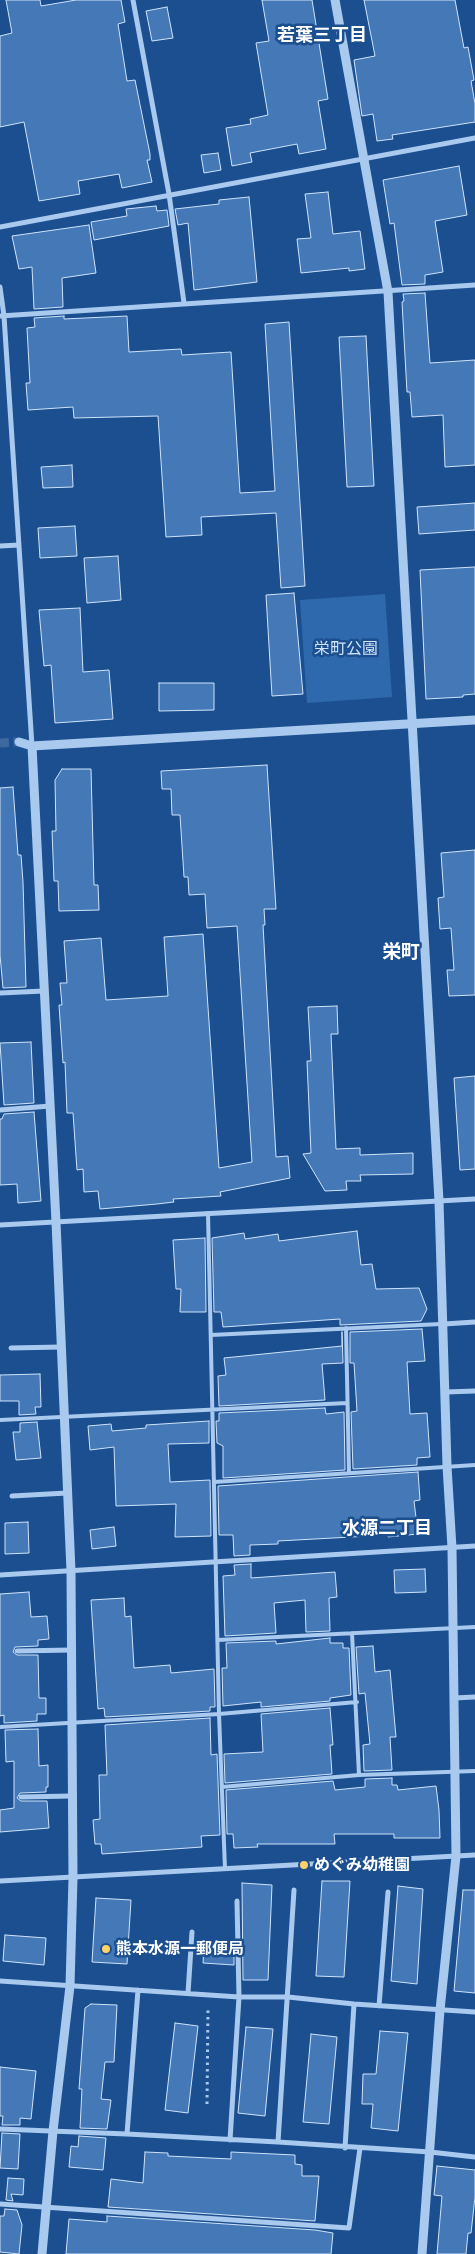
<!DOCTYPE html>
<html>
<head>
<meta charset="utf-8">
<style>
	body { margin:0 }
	canvas { display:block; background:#1b4f8f }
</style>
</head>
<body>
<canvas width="475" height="2254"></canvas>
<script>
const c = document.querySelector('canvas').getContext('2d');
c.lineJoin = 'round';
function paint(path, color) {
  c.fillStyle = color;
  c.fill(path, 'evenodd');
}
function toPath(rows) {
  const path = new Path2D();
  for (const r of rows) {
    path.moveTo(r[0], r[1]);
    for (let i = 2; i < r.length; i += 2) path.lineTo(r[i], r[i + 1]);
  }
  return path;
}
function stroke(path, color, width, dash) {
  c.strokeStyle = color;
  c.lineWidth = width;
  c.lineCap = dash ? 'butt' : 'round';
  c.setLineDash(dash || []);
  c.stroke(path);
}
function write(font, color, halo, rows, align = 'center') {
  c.font = font + ' Karla,"Noto Sans JP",sans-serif';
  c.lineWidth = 5;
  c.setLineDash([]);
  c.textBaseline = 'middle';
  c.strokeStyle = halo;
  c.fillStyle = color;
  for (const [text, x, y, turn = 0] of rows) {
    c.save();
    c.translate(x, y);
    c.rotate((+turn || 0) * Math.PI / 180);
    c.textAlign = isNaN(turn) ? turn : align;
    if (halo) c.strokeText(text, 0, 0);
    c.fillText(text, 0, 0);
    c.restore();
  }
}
const green = toPath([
	[385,594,392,697,307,703,300,600]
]);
const building = toPath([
	[6,0,40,0,41,6,76,0,121,0,125,22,118,24,127,81,135,80,150,154,150,160,147,160,152,182,122,188,119,174,78,181,80,194,39,201,24,122,0,127,0,36,12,33,6,0],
	[262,0,312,0,328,99,318,101,326,149,299,154,297,144,250,153,252,162,232,166,226,128,251,124,250,119,268,115,256,43,269,41,262,0],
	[364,0,455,0,464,48,468,47,474,80,471,81,475,104,475,122,392,135,393,139,377,141,373,114,362,116,354,60,375,56,364,0],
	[167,7,173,38,152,41,146,11,167,7],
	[218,153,221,170,204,173,201,155,218,153],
	[459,166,467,215,435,221,443,272,425,275,425,284,402,285,394,223,390,224,383,180,459,166],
	[328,192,333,234,360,231,365,269,349,271,349,268,301,273,297,239,311,238,305,194,328,192],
	[249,197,257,282,194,290,188,223,178,225,175,209,219,204,219,200,249,197],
	[156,206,157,211,167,210,169,226,94,240,91,222,127,216,126,209,156,206],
	[89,225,96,273,62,278,63,307,34,309,32,267,19,269,12,236,89,225],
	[425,293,430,363,475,360,475,465,445,467,443,415,412,417,410,392,407,392,402,302,404,301,403,294,425,293],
	[64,316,64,319,127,316,129,352,181,349,182,355,231,352,240,493,275,491,265,324,289,322,305,586,281,588,276,513,201,517,202,535,166,537,158,416,74,418,73,407,28,410,26,383,30,383,27,328,35,327,34,318,64,316],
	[366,336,374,486,347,487,339,337,366,336],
	[72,465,73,487,43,488,41,467,72,465],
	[475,503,475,530,419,534,417,507,475,503],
	[75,526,77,556,40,558,38,528,75,526],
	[118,556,121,600,87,603,84,558,118,556],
	[475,567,475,694,463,695,463,697,426,699,420,570,475,567],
	[294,593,303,694,272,696,266,595,294,593],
	[80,608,83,672,109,670,113,719,55,723,51,665,44,666,39,610,80,608],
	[159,683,214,683,214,710,159,711,159,683],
	[267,765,276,909,264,909,265,925,263,925,276,1157,288,1156,290,1178,220,1192,221,1196,173,1199,174,1202,157,1204,100,1209,98,1191,84,1192,83,1169,77,1170,73,1113,67,1113,65,1062,63,1063,59,1005,62,1005,60,983,67,983,64,941,101,938,106,1000,168,996,164,937,203,934,219,1168,252,1162,237,926,207,928,205,894,189,895,188,877,184,877,180,815,172,815,171,789,162,789,161,771,267,765],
	[62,769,91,769,94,885,98,885,99,910,59,911,58,881,54,881,52,831,56,831,55,780,62,769],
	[13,787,18,855,21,855,23,882,26,987,3,988,0,955,0,788,13,787],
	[475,850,475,995,449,996,447,970,454,970,451,928,440,929,438,898,444,897,441,853,475,850],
	[337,1006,338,1034,331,1034,336,1149,360,1148,360,1155,413,1153,413,1174,360,1175,361,1181,346,1181,347,1190,325,1191,303,1154,311,1153,307,1061,311,1061,308,1007,337,1006],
	[31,1042,34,1103,4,1105,0,1043,31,1042],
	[475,1076,475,1169,460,1170,454,1078,475,1076],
	[34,1112,41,1201,18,1203,17,1184,0,1185,0,1119,2,1119,4,1114,34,1112],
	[357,1231,361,1265,372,1264,376,1289,419,1288,427,1309,421,1321,340,1325,340,1319,223,1327,221,1312,214,1312,212,1238,244,1233,245,1239,278,1234,279,1241,357,1231],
	[205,1238,206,1312,180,1312,181,1289,176,1289,173,1240,205,1238],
	[422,1329,425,1361,407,1362,410,1414,427,1413,430,1457,417,1458,417,1465,353,1469,351,1412,357,1411,354,1363,350,1363,350,1332,422,1329],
	[342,1332,343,1363,322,1364,325,1400,219,1406,218,1376,226,1375,224,1358,342,1346,342,1332],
	[40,1374,41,1407,35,1407,36,1414,19,1415,19,1401,0,1401,0,1375,40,1374],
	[325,1408,326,1414,344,1412,345,1470,223,1478,223,1446,217,1443,216,1421,219,1421,219,1413,325,1408],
	[209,1421,209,1443,168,1444,170,1482,210,1480,211,1536,175,1537,176,1504,116,1506,114,1447,90,1450,88,1426,111,1424,112,1431,146,1428,146,1425,209,1421],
	[37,1422,41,1458,16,1460,13,1432,20,1432,20,1423,37,1422],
	[418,1472,420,1500,414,1501,418,1534,388,1537,388,1535,278,1541,278,1544,250,1545,250,1555,234,1556,233,1535,219,1535,218,1486,418,1472],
	[28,1522,29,1553,5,1554,5,1523,28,1522],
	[114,1527,116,1546,92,1549,90,1530,114,1527],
	[251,1564,251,1578,335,1572,337,1597,329,1598,330,1631,306,1632,305,1600,274,1603,276,1633,225,1636,223,1576,235,1575,234,1565,251,1564],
	[425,1569,426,1592,395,1593,394,1570,425,1569],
	[29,1592,31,1617,47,1616,49,1639,38,1640,38,1646,15,1647,13,1652,17,1655,38,1655,39,1698,46,1698,46,1714,37,1714,37,1721,4,1723,4,1715,0,1716,0,1594,29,1592],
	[124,1598,125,1617,131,1616,134,1668,170,1665,171,1673,214,1669,215,1707,210,1707,210,1711,105,1717,104,1708,98,1709,91,1600,124,1598],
	[330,1638,330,1643,343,1643,343,1648,349,1648,351,1695,330,1698,330,1701,261,1707,261,1702,223,1706,222,1668,227,1668,226,1643,276,1641,276,1644,330,1638],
	[373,1646,375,1672,390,1670,396,1737,390,1737,392,1770,364,1771,363,1745,370,1744,365,1693,359,1694,356,1647,373,1646],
	[330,1708,333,1745,330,1745,332,1774,225,1783,224,1754,263,1752,261,1714,330,1708],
	[210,1718,211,1755,217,1754,220,1835,201,1836,202,1847,102,1854,101,1844,95,1844,93,1820,100,1819,99,1775,107,1775,105,1725,210,1718],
	[38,1729,39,1766,48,1765,48,1787,46,1787,46,1792,20,1793,17,1798,21,1801,47,1801,49,1828,0,1832,0,1810,14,1808,14,1761,6,1762,5,1730,38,1729],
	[392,1778,392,1785,397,1785,398,1790,436,1786,439,1810,440,1838,394,1838,394,1834,334,1834,335,1844,257,1844,258,1847,234,1848,233,1834,227,1834,226,1790,333,1781,335,1790,365,1787,365,1779,392,1778],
	[322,1881,350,1881,344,1977,316,1976,322,1881],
	[242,1883,272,1885,268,1980,243,1980,242,1883],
	[398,1886,423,1889,417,1984,391,1981,398,1886],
	[463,1890,475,1890,475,1993,454,1991,463,1890],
	[96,1898,131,1900,127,1964,92,1962,96,1898],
	[5,1935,46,1938,44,1965,3,1961,5,1935],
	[204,1944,234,1946,234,1965,203,1963,204,1944],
	[91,2004,117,2005,114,2062,105,2062,101,2099,111,2100,107,2129,80,2128,82,2089,79,2089,85,2008,91,2004],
	[175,2023,198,2026,188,2113,165,2110,175,2023],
	[246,2027,273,2029,265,2116,238,2113,246,2027],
	[380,2031,408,2033,398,2131,371,2128,373,2104,362,2104,363,2074,376,2074,380,2031],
	[311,2034,337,2037,329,2124,303,2122,311,2034],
	[0,2067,36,2071,31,2119,20,2118,20,2125,2,2125,3,2116,0,2116,0,2067],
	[2,2133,20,2134,18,2169,0,2168,2,2133],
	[79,2136,106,2138,103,2170,69,2167,71,2146,78,2147,79,2136],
	[145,2152,168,2153,168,2156,231,2159,231,2152,295,2155,295,2164,302,2165,302,2176,319,2176,315,2221,108,2207,111,2179,143,2183,145,2152],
	[437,2166,475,2170,475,2197,471,2233,468,2233,466,2254,437,2254,442,2196,434,2195,437,2166],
	[8,2178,24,2179,23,2195,11,2194,13,2201,6,2200,8,2178],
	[5,2209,17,2210,22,2225,19,2254,0,2252,0,2216,4,2216,5,2209],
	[107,2216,315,2230,333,2233,331,2254,66,2254,69,2219,107,2222,107,2216]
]);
const tertiaryTunnel = toPath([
	[0,743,19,742]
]);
const path = toPath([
	[207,2104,208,2007]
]);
const service = toPath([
	[208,1213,219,1714,225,1869],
	[346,1328,349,1473],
	[211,1335,441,1324],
	[0,1420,347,1403],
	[214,1482,475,1465],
	[352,1633,359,1775],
	[218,1640,475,1627],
	[0,1727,219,1714,357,1702],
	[222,1787,359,1775,475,1771]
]);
const minor = toPath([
	[133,0,169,194,184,303],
	[0,227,475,138],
	[0,287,4,316,32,746],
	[0,316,475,285],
	[0,546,19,545],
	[0,993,44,991],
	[0,1110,50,1106],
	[0,1225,475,1199],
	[444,1324,475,1322],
	[11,1348,61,1347],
	[446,1392,475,1391],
	[12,1496,67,1493],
	[0,1575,475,1546],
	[17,1651,71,1650],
	[454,1698,475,1697],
	[21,1797,72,1796],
	[0,1881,475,1855],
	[0,1981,239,1997,288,1997,354,2004,475,2012],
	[188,1993,192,1932],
	[379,2006,388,1892],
	[0,2129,127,2134,278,2142,430,2152,475,2157],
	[127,2134,138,1990],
	[230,2140,239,1997,237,1901],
	[278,2142,294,1890],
	[345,2148,354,2004],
	[0,2204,349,2228,360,2148]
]);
const tertiary = toPath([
	[335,0,388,292,439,1201,447,1466,452,1548,456,1856,440,2010,422,2254],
	[19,742,32,746,475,720],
	[32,746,56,1222,71,1571,73,1878,70,1986,53,2131,42,2254]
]);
const markers = [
	[304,1865,5,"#ffd166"],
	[106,1949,5,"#ffd166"]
];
const parkNames = [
	["栄町公園",346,649]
];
const poiNames = [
	["めぐみ幼稚園",314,1865],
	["熊本水源一郵便局",116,1949]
];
const neighbourhoodNames = [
	["若葉三丁目",322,36],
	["水源二丁目",387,1529]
];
const quarterNames = [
	["栄町",401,953]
];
paint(green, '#2e69ad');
paint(building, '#4478b7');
stroke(building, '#cfe3fa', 1);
stroke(tertiaryTunnel, '#3d69a0', 9, [9, 4.5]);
stroke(path, '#a9c9ee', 3, [2.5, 4]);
stroke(service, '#a9c9ee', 4);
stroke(minor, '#a9c9ee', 5);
stroke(tertiary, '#a9c9ee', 9);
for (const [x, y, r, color] of markers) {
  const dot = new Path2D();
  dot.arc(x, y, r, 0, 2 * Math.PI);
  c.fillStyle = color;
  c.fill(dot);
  stroke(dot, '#1b4f8f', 2);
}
write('16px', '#cfe3fa', '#1b4f8f', parkNames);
write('bold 16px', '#fff', '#1b4f8f', poiNames, 'left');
write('bold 18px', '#fff', '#1b4f8f', neighbourhoodNames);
write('bold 19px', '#fff', '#1b4f8f', quarterNames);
</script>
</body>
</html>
